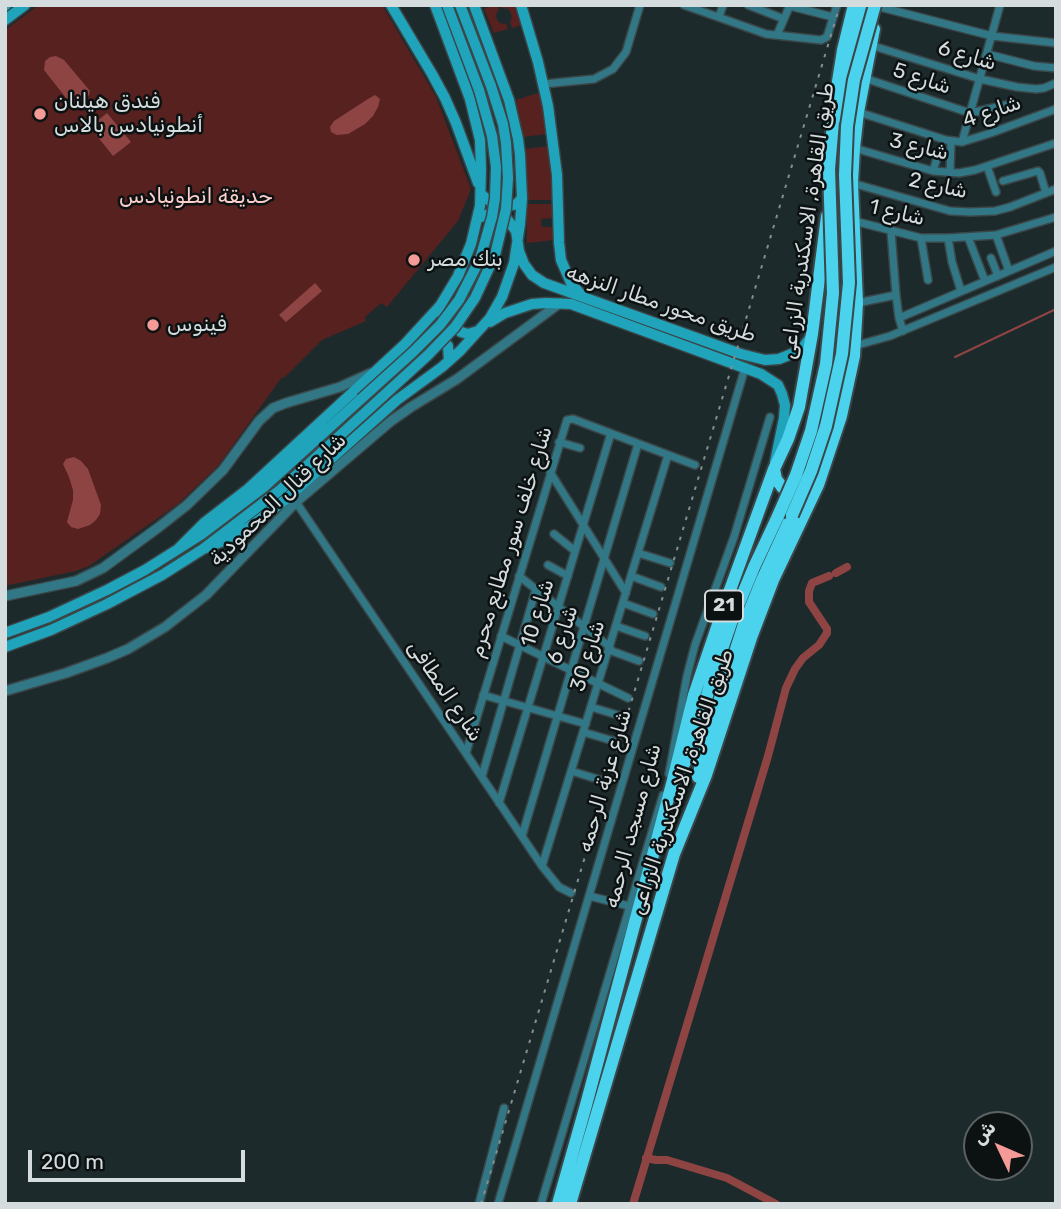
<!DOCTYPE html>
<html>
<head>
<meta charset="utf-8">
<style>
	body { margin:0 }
	#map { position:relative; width:1061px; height:1209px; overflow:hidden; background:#1d2a2c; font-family:Rubik,"Noto Naskh Arabic",sans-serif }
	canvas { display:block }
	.frame { position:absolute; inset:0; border:7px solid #d5dcde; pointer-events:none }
	.north { position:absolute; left:963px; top:1111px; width:70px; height:70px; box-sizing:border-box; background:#0c1112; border:2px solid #5c6264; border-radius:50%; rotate:314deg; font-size:19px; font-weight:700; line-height:28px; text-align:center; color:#d5dcde }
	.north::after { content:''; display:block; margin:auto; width:24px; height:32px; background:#f59b97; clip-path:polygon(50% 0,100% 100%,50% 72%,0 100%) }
	.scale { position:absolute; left:28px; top:1150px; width:217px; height:32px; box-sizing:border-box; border:4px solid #d5dcde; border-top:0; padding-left:9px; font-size:21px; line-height:24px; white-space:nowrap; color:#d5dcde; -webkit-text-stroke:5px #0c1112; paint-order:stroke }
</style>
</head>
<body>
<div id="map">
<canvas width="1061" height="1209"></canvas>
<div class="frame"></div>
<div class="north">ش</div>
<div class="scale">200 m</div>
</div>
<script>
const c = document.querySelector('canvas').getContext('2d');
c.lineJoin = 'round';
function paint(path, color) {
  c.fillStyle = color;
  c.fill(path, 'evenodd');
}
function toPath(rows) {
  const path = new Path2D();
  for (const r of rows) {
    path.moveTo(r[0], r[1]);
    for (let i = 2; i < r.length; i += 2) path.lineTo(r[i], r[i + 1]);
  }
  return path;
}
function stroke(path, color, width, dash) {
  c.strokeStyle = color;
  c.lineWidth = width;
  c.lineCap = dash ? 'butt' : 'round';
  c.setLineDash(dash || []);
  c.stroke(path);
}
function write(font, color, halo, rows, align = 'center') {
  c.font = font + ' Rubik,"Noto Naskh Arabic",sans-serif';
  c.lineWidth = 5;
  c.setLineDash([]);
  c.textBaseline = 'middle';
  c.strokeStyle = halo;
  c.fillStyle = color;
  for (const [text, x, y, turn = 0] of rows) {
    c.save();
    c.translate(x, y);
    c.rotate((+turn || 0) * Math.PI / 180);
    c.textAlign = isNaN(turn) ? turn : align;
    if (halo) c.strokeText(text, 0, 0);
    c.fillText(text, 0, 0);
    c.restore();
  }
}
const green = toPath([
	[39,5,382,5,436,97,471,189,458,221,387,307,381,303,365,317,366,321,322,340,284,378,282,377,218,466,178,504,89,566,76,571,5,586,5,30],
	[495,5,497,5,499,10,496,14,497,20,500,23,506,24,508,29,494,33,484,9],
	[501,5,515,5,522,25,512,28,510,22,512,18,511,13,508,9,502,8],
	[541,92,547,134,523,137,516,100],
	[549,146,553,200,527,200,525,149],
	[527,204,553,204,554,218,541,219,542,227,554,227,554,240,527,243]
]);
const water = toPath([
	[56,56,64,60,90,91,89,95,74,108,44,70,45,61,50,57],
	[375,95,380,99,378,107,373,116,365,124,348,134,337,135,331,132,330,127,334,121,368,99],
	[107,113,131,142,113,156,90,127],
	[315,283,322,291,286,322,279,315],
	[74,457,81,461,88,469,101,505,100,514,96,520,90,525,78,529,71,527,67,522,73,500,73,490,69,477,63,464,66,459]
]);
const stream = toPath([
	[955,357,1056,309]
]);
const canal = toPath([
	[836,573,847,567],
	[646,1158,656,1160,667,1160,727,1178,776,1204],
	[633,1204,768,756,786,688,795,669,803,658,819,645,827,633,827,629,809,602,809,591,812,583,829,576]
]);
const minor = toPath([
	[684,5,766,34,821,40,827,37,837,5],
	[748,5,784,19],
	[790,6,833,17],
	[880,7,992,36,1056,43],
	[719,17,723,5],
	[777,35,790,5],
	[870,45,980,79,1017,87,1036,89,1044,88,1056,83],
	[987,54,1034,66,1056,68],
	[864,78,970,113,1011,104],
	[544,84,594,79,613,69,626,52,640,5],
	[858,112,946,140,962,142,991,133,1056,109],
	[962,142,1000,5],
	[854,148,933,171,959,173,975,170,1056,143],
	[987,166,996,192],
	[933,171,937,158],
	[950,173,951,141],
	[1003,181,1038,171,1040,173,1046,193],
	[852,183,950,211,970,212,995,211,1010,207,1056,189],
	[854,221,921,238,948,238,996,235,1056,217],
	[891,231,896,295,899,318,903,331],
	[996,235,1009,271],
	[968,237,985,281],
	[921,238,928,280],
	[948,238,952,262,961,291],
	[991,258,998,276],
	[857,303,896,295],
	[899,318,1056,251],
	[854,346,890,336,1056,267],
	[559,442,580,448],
	[550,472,626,593],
	[296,502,542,866,559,887,571,893],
	[554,534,575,551],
	[638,553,670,563],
	[548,565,568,576],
	[519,576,610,647],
	[631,576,661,587],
	[623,603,653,614],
	[616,626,645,636],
	[501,636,628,698],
	[609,650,639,661],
	[483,695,586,724],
	[591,707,624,717],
	[583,732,617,742],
	[466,753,567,420,573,419,695,465],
	[571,771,604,781],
	[669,774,687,676,695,645,734,537,770,417],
	[482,776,536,589],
	[499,803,611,433],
	[522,836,638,444],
	[542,866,668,455],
	[589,896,629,906],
	[479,1204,504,1108],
	[498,1204,745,368],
	[541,1204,663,795]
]);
const tertiary = toPath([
	[5,596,76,581,103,568,159,527,187,505,223,470,259,421,273,408,286,403,340,387,371,373],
	[5,691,66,673,107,658,128,649,165,627,206,595,296,502,391,421,411,407,457,379,560,303]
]);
const secondary = toPath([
	[391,5,432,74,445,98,456,123,478,183],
	[447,5,479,90],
	[460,5,491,86],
	[521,5,538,62,548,106,557,175,559,243,561,260,571,283,582,296],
	[5,6,6,5],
	[5,20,25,5],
	[481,194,492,203,508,206,517,204,522,198],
	[478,218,492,213,503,216,507,219,516,231,519,251,524,264,532,275,544,283,741,354,765,360,779,359,799,351,804,346,810,338],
	[442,314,445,319,461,332,468,334,478,331],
	[490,322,505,313,532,304,546,303,571,304,761,374,778,385,782,394,785,405,784,418,775,462],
	[438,334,448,346,449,361],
	[179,548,204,523,248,489,405,344,440,306,458,276,471,244,480,206,481,169,480,140,470,99,435,5],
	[203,549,235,536,255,523,285,500,397,400,442,367,460,351,490,318,502,297,514,263,520,224,522,198,520,155,518,139,509,100,474,5],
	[5,633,49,617,107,590,145,570,202,534,264,487,361,399],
	[5,647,51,630,107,604,162,575,203,549,280,490,369,409]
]);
const trunk = toPath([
	[836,94,843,50,854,5],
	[836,153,844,90,864,5],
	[774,469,776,479,782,487,790,493,799,494],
	[680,770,688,757,694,741,713,675,732,620,754,567,778,516],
	[698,777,708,736,744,624,762,580,792,515],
	[558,1204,586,1105,673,780,694,695,726,601,774,469,788,439,799,407,812,334,827,216],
	[570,1204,674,854,706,775,752,635,773,580,818,485,841,416,854,356,857,303,852,183,854,148,858,112,874,29]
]);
const rail = toPath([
	[481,1204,840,5]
]);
const secondaryBridge = toPath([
	[361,399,413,352,440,325,459,300,480,259,492,217,495,198,496,167,492,136,479,90],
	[369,409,428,355,455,327,475,298,495,255,506,209,508,178,506,143,503,124,491,86]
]);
const trunkBridge = toPath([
	[792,515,811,471,826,426,842,354,849,283,845,175,847,126,854,80,875,5],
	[778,516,796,475,811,431,826,364,833,293,829,169,833,122]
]);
const markers = [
	[40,114,7,"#f59b97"],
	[414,260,7,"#f59b97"],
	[153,325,7,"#f59b97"]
];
const shields = [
	[724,606,38]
];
const shieldNames = [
	["21",724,606]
];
const streetNames = [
	["شارع 6",967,56,16],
	["شارع 5",922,79,18],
	["شارع 4",992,112,-19],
	["شارع 3",919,147,13],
	["شارع 2",938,186,12],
	["شارع 1",897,213,13],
	["طريق القاهرة, الاسكندرية الزراعى",808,221,-82],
	["طريق محور مطار النزهه",661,304,19],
	["شارع قنال المحمودية",278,500,-44],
	["شارع خلف سور مطابع محرم",511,542,-73],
	["شارع 10",538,613,-73],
	["شارع 6",563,635,-73],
	["شارع 30",588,656,-73],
	["شارع المطافى",445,691,56],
	["شارع عزبة الرحمه",605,781,-74],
	["طريق القاهرة, الاسكندرية الزراعى",682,782,-71],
	["شارع مسجد الرحمه",633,826,-75]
];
const poiNames = [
	["فندق هيلنان",54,102],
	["أنطونيادس بالاس",54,126],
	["بنك مصر",428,260],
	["فينوس",167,325]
];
const parkNames = [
	["حديقة انطونيادس",196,197]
];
paint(green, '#572120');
paint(water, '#8e4442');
stroke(stream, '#8e4442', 2);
stroke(canal, '#8e4442', 8);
stroke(minor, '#3a4648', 10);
stroke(tertiary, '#3a4648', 12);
stroke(secondary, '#3a4648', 13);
stroke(trunk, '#3a4648', 16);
stroke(minor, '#317785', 7);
stroke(tertiary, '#317785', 9);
stroke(secondary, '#1fa4bb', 10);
stroke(trunk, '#4bd2ed', 12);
stroke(rail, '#848e90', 2, [3.5, 7]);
stroke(secondaryBridge, '#3a4648', 13, []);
stroke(trunkBridge, '#3a4648', 16, []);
stroke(secondaryBridge, '#1fa4bb', 10);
stroke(trunkBridge, '#4bd2ed', 12);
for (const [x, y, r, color] of markers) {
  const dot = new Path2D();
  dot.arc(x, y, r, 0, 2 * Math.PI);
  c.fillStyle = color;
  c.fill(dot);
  stroke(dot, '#0c1112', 2.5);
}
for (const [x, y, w] of shields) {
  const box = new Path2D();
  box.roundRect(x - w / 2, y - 15.5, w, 31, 5);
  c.fillStyle = '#0c1112';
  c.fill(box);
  stroke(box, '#d5dcde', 2);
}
write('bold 19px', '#d5dcde', null, shieldNames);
write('21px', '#d5dcde', '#0c1112', streetNames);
write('21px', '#d5dcde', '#0c1112', poiNames, 'left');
write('21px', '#fdcecb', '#0c1112', parkNames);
</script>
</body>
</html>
